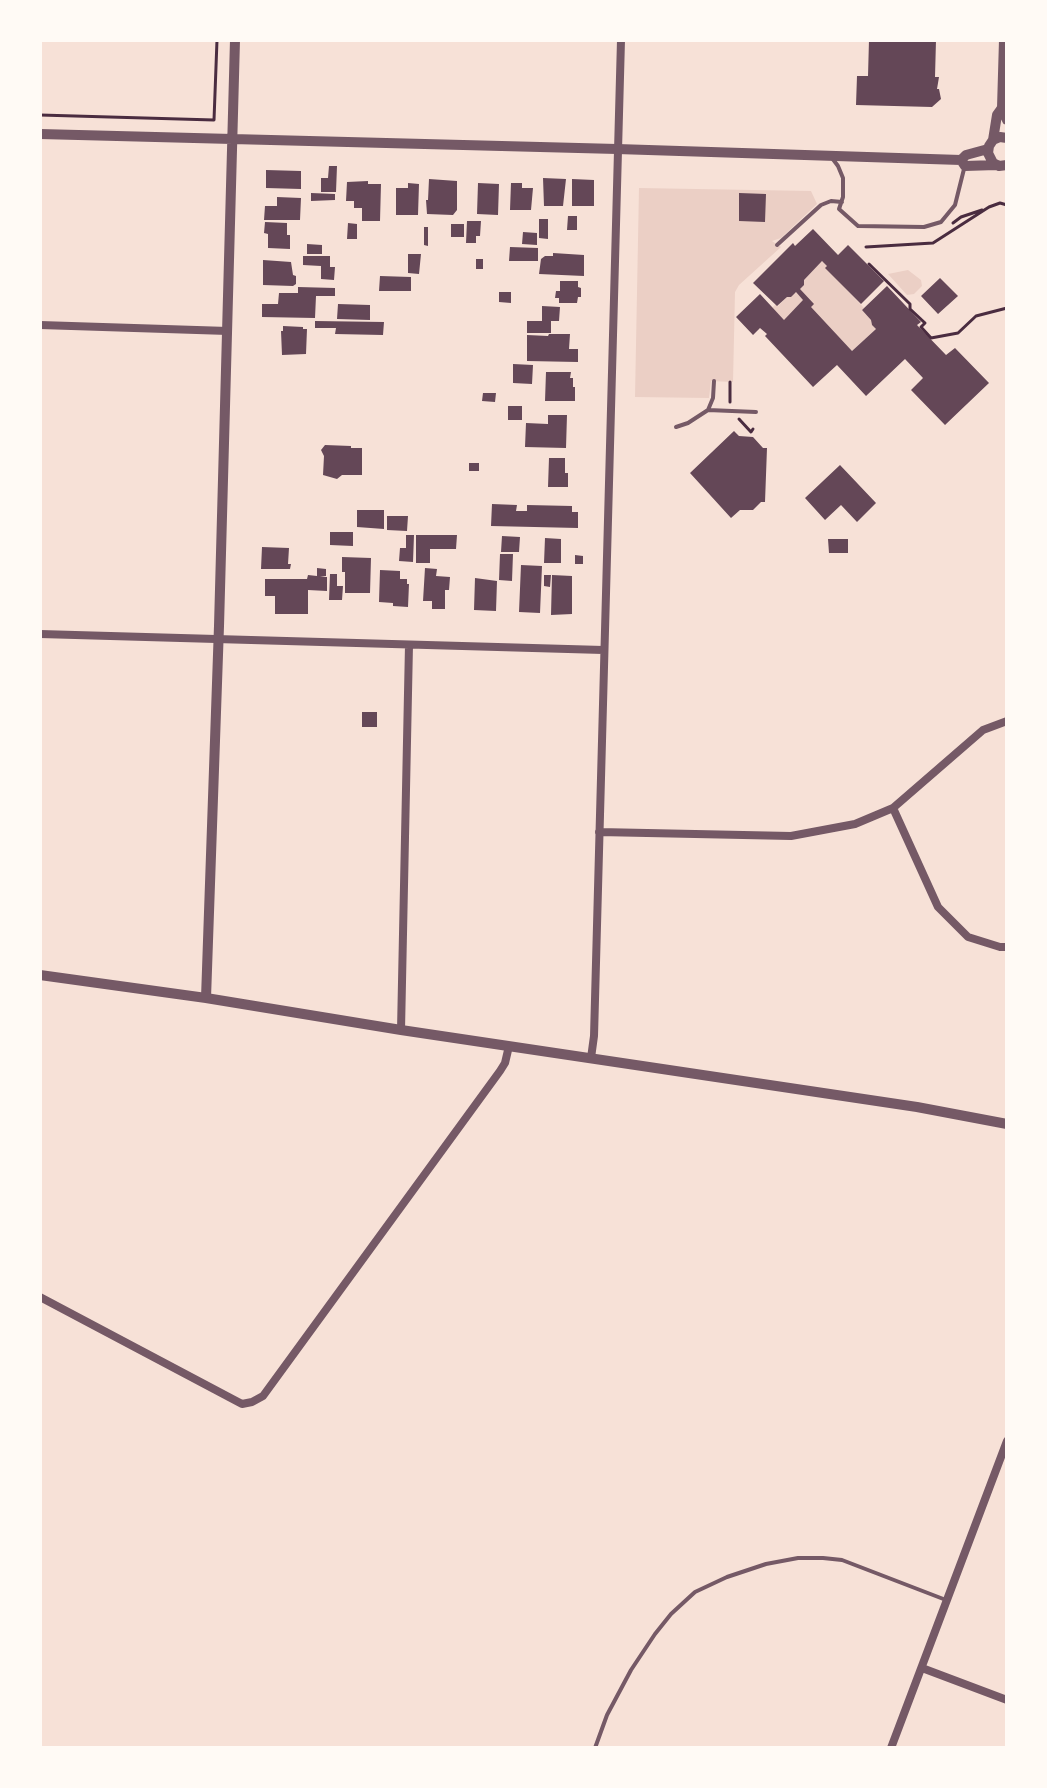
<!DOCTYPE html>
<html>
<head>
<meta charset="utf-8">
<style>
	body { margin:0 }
	#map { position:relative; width:1047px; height:1788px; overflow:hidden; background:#f7e1d7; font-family:Barlow,sans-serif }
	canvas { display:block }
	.frame { position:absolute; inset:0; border:42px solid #fffaf5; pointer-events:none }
</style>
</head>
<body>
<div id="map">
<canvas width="1047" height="1788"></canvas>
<div class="frame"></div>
</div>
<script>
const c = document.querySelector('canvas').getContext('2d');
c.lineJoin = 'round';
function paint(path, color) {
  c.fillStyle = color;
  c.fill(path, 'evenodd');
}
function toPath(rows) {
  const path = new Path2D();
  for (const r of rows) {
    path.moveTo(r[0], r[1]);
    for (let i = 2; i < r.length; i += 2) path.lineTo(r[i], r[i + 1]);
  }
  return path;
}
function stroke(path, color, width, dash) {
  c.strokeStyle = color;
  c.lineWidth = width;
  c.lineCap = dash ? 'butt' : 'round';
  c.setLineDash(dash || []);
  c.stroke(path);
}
const green = toPath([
	[639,188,811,191,817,204,781,238,772,241,781,247,739,285,735,292,733,382,711,381,709,398,635,397],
	[822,261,827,266,826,268,864,308,862,310,871,320,872,325,876,329,852,351,828,326,819,335,794,310,784,320,772,308,776,304,778,306],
	[908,270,921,280,922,286,914,294,907,295,888,274]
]);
const building = toPath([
	[869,40,936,40,935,77,939,77,937,89,939,89,941,99,932,107,856,105,857,76,868,76],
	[329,166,337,166,336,192,321,192,321,178,328,178],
	[266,170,301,171,301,189,266,188],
	[543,178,566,179,563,206,544,206],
	[429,179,457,181,457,210,453,215,427,214,426,200,428,200],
	[572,179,594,180,594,206,572,206],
	[368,181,368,184,381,184,380,221,362,221,362,208,354,208,354,201,346,201,347,182],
	[408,183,419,184,418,215,396,215,396,188,408,188],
	[478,183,499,184,498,215,477,214],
	[511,183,522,183,522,188,533,188,531,210,510,210],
	[311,193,335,194,335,200,311,201],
	[739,193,766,194,765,222,739,221],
	[277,197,301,198,300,220,264,220,265,206,277,206],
	[568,216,577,216,577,230,567,230],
	[539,219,548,219,548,239,539,238],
	[467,221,481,221,480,236,476,236,476,243,466,243],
	[265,222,287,223,287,235,290,235,290,249,268,248,268,234,264,233],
	[348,223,357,224,357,239,347,239],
	[451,224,464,224,464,237,451,237],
	[424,227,428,227,428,246,424,245],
	[813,229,838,255,848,245,884,281,861,304,825,268,827,266,822,261,804,280,804,285,800,289,814,304,811,307,852,351,876,329,872,325,871,320,862,310,887,286,921,322,917,325,946,355,955,348,989,383,945,425,911,390,923,378,905,359,866,396,837,365,813,387,765,336,767,334,760,328,753,335,736,317,760,294,784,320,803,300,796,292,791,297,787,297,777,306,753,283,793,243,795,246],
	[523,232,537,233,537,245,522,244],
	[307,244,322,245,322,254,307,254],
	[510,247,538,248,538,261,509,261],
	[553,253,584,255,584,276,539,274,541,259,545,256,553,256],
	[408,254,421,254,419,274,408,273],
	[303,256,330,256,330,267,335,267,334,280,321,279,321,266,303,265],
	[476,259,483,259,483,269,476,269],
	[263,260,291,262,293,275,296,276,296,284,293,286,263,285],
	[380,276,411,277,411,291,379,291],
	[940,278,958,296,938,314,921,296],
	[560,281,578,281,578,287,581,288,581,297,578,297,577,303,559,303,559,298,555,298,556,291,560,291],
	[298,287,335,288,335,296,316,296,315,318,262,317,262,304,278,304,279,293,298,293],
	[499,292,511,292,511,303,499,302],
	[338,304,370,305,370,320,337,319],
	[542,306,560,307,559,321,551,321,551,333,527,333,527,321,542,321],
	[315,321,384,322,383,335,335,334,336,328,315,328],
	[283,326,303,327,303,329,307,329,306,354,282,355,281,331,283,331],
	[549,334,570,334,569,349,578,349,578,362,527,361,527,335,548,336],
	[513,364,533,365,532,384,513,383],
	[546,372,571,372,570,378,573,378,573,387,575,387,575,401,545,401],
	[483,393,496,393,495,402,482,401],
	[508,406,522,406,522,420,508,420],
	[548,415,567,415,566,448,525,447,526,423,548,424],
	[734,431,739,436,753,437,763,448,767,448,765,502,761,502,753,510,740,510,731,518,690,473],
	[325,445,351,446,351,448,362,448,362,475,342,475,337,479,323,475,324,456,321,450],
	[549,458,565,458,565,473,568,473,568,487,548,487],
	[469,463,479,463,479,471,469,471],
	[840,465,876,503,857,522,841,505,825,520,805,498],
	[492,504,517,505,516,511,527,511,527,505,572,506,572,512,578,512,578,528,491,526],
	[357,510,384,510,384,529,357,527],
	[387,516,408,516,407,531,387,530],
	[330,532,353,532,353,546,330,545],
	[406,535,414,535,413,562,399,561,400,548,406,548],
	[416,535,457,535,456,549,430,549,430,563,416,563],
	[502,536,520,537,519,552,501,552],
	[545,538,561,539,561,563,544,563],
	[828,539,848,539,848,553,829,553],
	[262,547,289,548,288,564,291,564,290,569,261,569],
	[500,554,513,554,512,581,499,580],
	[575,555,583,556,583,564,575,564],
	[342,557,371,558,370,593,345,593,345,572,342,572],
	[521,565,542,566,540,613,519,612],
	[317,568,326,569,326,576,320,577,327,577,327,591,308,590,308,614,275,614,275,596,265,596,265,579,307,579,308,575,317,576],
	[425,568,437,569,436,576,450,577,449,590,445,590,445,609,432,609,432,601,423,601],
	[380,570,400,571,400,579,407,579,407,584,409,584,408,607,393,606,393,603,379,602],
	[330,574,337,574,337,586,343,586,342,600,329,600],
	[544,575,551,575,550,587,544,586],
	[552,575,572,576,572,614,551,615],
	[475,578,497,581,496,611,474,610],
	[362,712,377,712,377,727,362,727]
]);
const path = toPath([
	[40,115,214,120,217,40],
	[953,223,961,217,982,210],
	[866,247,933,243,989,207,1000,203,1007,205],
	[869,264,910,304,910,309,925,323,921,327,931,338,958,333,976,316,1007,308],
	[730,402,730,382],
	[739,419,751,432,753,429]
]);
const service = toPath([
	[832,158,838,166,843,178,843,197,839,209,858,226,924,227,941,222,955,205,964,169],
	[777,245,821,205,831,201,842,202],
	[708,410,756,412],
	[676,427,688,423,708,410,713,398,714,381],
	[595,1748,607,1715,631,1670,655,1634,671,1614,695,1592,727,1577,766,1564,798,1558,823,1558,842,1560,946,1600]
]);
const minor = toPath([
	[40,325,228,331],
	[40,634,603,650],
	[893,808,938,907,968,937,1000,947,1007,947],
	[599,832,791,836,855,824,893,808,983,730,1007,721],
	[401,1030,409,645],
	[591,1058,594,1036,621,40],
	[40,1297,242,1404,252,1402,263,1396,500,1071,505,1063,509,1046],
	[922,1668,1007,1700],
	[891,1748,1007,1441]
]);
const tertiary = toPath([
	[1002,108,1007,120],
	[40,134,617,149,961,160,966,155,988,149],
	[1007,138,1000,137,993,140,989,146,988,153,993,163,999,166,1007,165],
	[993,140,997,115,1002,108,1004,40],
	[961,160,965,166,996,165],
	[40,975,206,998,401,1030,917,1107,1007,1124],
	[206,998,219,626,235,40]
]);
paint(green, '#ebcfc5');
paint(building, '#644757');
stroke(path, '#4a2c40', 3);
stroke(service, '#755966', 4);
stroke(minor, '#755966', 8);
stroke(tertiary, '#755966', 10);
</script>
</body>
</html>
